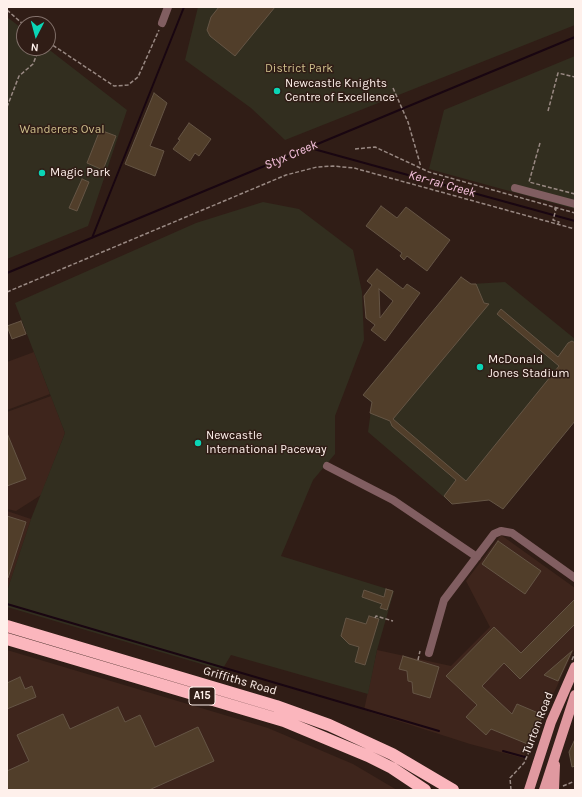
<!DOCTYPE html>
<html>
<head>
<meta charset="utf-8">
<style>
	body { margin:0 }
	#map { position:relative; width:582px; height:797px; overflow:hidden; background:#301d16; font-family:Karla,sans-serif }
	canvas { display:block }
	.frame { position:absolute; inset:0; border:8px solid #fef0eb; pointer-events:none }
	.north { position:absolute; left:16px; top:16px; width:40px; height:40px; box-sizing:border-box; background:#301d16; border:1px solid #82716b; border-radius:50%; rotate:186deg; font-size:11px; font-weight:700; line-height:16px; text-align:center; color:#fef0eb }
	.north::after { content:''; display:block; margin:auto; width:14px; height:18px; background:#0ad5b5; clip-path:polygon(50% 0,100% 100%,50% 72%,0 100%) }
</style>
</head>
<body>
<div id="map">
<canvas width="582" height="797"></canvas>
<div class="frame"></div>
<div class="north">N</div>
</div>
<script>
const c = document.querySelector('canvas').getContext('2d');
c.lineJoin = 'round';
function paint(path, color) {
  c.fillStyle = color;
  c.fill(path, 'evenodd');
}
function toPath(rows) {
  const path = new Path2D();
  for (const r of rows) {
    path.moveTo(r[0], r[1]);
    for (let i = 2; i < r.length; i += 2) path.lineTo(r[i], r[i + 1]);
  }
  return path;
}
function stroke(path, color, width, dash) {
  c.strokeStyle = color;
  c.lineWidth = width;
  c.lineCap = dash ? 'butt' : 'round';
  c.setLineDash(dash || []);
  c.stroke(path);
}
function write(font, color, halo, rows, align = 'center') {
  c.font = font + ' Karla,sans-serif';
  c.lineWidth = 3;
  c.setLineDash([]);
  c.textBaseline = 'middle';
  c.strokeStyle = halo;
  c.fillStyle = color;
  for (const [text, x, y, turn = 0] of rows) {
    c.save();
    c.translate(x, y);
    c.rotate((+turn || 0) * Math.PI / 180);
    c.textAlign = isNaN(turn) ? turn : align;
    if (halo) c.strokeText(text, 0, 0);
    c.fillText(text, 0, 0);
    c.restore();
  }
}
const built = toPath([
	[34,352,50,394,7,410,7,362],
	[51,396,65,433,41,495,16,511,7,509,7,412],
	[7,511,31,519,7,591],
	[501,535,575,588,575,648,523,758,470,744,364,710,377,650,451,666,490,627,466,581],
	[7,650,268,728,353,764,397,790,7,790]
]);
const green = toPath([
	[198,7,575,7,575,25,285,140,251,108,185,60],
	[7,17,24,30,24,48,47,48,127,110,88,226,7,259],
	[575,56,575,209,429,169,444,110],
	[263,202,299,209,353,250,362,292,364,340,335,416,335,454,313,480,281,556,394,591,377,650,368,694,231,655,222,670,7,607,7,591,31,519,65,433,15,303,196,223],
	[461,277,471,284,505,282,575,339,575,421,503,509,489,500,452,504,368,432,372,403,363,395]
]);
const stream = toPath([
	[310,148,575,221],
	[92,238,184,7],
	[7,273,575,37],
	[7,604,439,731],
	[503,751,525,757]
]);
const building = toPath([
	[219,7,275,7,235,56,210,36,207,30,211,17,219,7],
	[154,93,167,103,150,146,164,151,155,176,125,164,154,93],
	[189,123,211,139,199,156,195,153,190,161,173,149,180,140,178,139,189,123],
	[100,130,116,136,103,170,87,163,100,130],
	[82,179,89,182,77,211,69,208,82,179],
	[381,206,397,218,406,207,450,240,427,271,407,256,404,260,400,256,402,253,366,226,381,206],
	[377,269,403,289,407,284,420,293,385,341,371,330,375,325,366,318,364,296,372,285,367,281,377,269],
	[379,289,393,301,380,318,379,289],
	[461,277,471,284,476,284,484,303,489,304,393,419,466,481,559,366,497,314,501,309,558,357,568,343,572,341,575,343,575,421,503,509,489,500,452,504,444,496,456,480,392,426,390,421,370,413,372,402,363,395,461,277],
	[21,321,26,334,12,339,7,326,21,321],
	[7,433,26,479,7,486,7,433],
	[7,516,26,522,8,578,7,578,7,516],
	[498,541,541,571,525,594,482,564,498,541],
	[386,589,393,591,387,610,380,608,382,604,362,597,364,590,384,597,386,589],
	[575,599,575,624,520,679,504,663,482,686,512,714,517,704,543,715,530,745,491,729,486,735,466,717,477,705,446,676,494,627,521,653,575,599],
	[369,616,379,619,365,665,355,662,359,647,349,644,341,636,346,618,366,624,369,616],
	[572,651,558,681,544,675,572,651],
	[403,656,439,667,430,698,413,693,412,682,408,681,407,671,399,669,403,656],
	[20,677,25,689,32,686,36,697,7,709,7,683,20,677],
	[118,707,125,722,140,715,155,747,198,727,214,761,149,790,7,790,7,771,29,761,17,735,63,714,70,729,118,707],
	[575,739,575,766,572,767,569,752,575,739]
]);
const path = toPath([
	[7,10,24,25],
	[48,42,114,86,128,85,138,77,159,30],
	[393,88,408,122,421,167],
	[7,107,19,76,33,64,37,54,35,48],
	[548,111,558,73,575,77],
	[540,143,529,182,575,194],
	[355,149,375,147,429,172,575,213],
	[554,209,556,209,553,220,559,222,558,224],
	[7,292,286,175,317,167,333,166,354,168,575,229],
	[375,618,376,616,393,621],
	[418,660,420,651],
	[572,660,575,653],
	[563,786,575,781],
	[511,790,510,778,524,763,538,732]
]);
const minor = toPath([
	[162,23,168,7],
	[515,188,575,204],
	[327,466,393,500,477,557],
	[429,653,444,600,494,534,501,531,512,533,575,578]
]);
const major = toPath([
	[529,790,551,722,575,667],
	[544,790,575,695],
	[554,790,555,765]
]);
const highway = toPath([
	[7,626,276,706,329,725,392,754,453,790],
	[7,639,284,721,368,756,392,768,425,790]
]);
const markers = [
	[277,91,4,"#0ad5b5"],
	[42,173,4,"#0ad5b5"],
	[480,367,4,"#0ad5b5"],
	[198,443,4,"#0ad5b5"]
];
const shields = [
	[202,696,26]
];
const shieldNames = [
	["A15",202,696]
];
const parkNames = [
	["District Park",299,69],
	["Wanderers Oval",62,130]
];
const poiNames = [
	["Newcastle Knights",285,84],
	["Centre of Excellence",285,98],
	["Magic Park",50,173],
	["McDonald",488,360],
	["Jones Stadium",488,374],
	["Newcastle",206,436],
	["International Paceway",206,450]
];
const streetNames = [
	["Griffiths Road",240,681,16],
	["Turton Road",538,723,-69]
];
const waterNames = [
	["Styx Creek",291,155,-23],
	["Ker-rai Creek",442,184,16]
];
paint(built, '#3e251c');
paint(green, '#322e1f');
stroke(stream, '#190611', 2);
paint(building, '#513e2a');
stroke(building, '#655545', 1);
stroke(path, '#998983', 1.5, [4, 2]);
stroke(minor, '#815e61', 8);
stroke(major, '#e099a0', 10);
stroke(highway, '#fbb6bd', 12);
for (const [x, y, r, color] of markers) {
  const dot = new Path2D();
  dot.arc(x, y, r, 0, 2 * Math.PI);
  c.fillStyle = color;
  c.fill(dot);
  stroke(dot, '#301d16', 1.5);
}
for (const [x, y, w] of shields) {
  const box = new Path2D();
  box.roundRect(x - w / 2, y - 9, w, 18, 3);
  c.fillStyle = '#301d16';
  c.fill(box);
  stroke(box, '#fef0eb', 1);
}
write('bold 11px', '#fef0eb', null, shieldNames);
write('12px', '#cdbf8b', '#301d16', parkNames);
write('12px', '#fef0eb', '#301d16', poiNames, 'left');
write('12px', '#fef0eb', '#301d16', streetNames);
write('italic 13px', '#f7c2de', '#301d16', waterNames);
</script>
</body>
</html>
